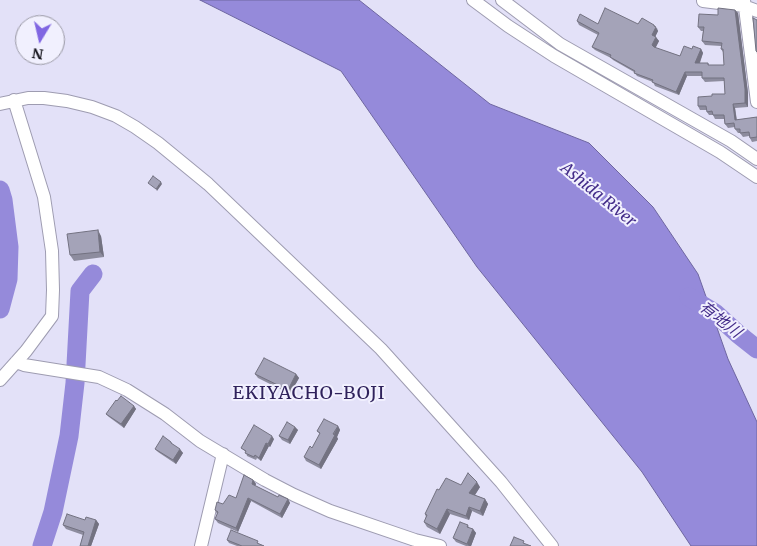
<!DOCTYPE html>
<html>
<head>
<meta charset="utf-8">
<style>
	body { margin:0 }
	#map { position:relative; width:757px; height:546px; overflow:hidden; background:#e3e1f8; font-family:Merriweather,serif }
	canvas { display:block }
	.north { position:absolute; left:15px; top:15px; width:50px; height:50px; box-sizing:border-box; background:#f1f0fe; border:1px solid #9897a3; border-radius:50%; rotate:189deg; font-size:14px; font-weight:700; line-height:20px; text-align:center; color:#13121a }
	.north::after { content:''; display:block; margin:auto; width:18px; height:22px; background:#8066e2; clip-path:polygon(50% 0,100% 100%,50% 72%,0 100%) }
</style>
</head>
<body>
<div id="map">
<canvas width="757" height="546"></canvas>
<div class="north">N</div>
</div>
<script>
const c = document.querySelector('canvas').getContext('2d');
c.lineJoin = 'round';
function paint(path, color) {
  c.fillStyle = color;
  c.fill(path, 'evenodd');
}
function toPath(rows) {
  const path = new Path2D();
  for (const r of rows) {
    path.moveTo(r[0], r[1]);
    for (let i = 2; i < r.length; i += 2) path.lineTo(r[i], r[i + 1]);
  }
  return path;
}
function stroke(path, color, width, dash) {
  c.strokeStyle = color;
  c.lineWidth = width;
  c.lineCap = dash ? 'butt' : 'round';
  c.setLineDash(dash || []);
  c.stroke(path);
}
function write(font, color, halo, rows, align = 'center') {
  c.font = font + ' Merriweather,"Noto Sans JP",serif';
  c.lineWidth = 4;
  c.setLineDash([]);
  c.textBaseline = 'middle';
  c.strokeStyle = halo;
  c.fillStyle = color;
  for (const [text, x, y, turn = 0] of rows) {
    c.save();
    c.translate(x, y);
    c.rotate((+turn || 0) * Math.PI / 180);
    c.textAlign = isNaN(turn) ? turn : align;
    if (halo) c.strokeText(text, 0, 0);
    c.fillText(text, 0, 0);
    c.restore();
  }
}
const water = toPath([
	[200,0,359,0,490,104,589,143,653,207,698,274,728,359,757,422,757,546,691,546,642,472,477,267,341,71,200,0]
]);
const river = toPath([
	[0,190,3,200,9,247,8,279,0,309],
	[689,297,715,313,738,334,757,349],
	[42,546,53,512,69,436,75,383,80,291,93,274]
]);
const minor = toPath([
	[473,0,508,26,554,56,720,152,757,177],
	[502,0,560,44,731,141,757,159],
	[744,0,757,102],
	[703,1,744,6,757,11],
	[0,104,28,98,44,98,67,101,92,107,116,116,135,127,158,143,208,184,381,349,501,482,552,546],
	[16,362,24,365,99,377,127,390,165,414,200,441,265,480,294,495,330,511,415,540,440,546],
	[0,380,26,351,52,316,53,290,52,251,44,197,14,100],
	[201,546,223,454]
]);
const wall = toPath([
	[735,10,738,13,748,93,748,107,735,108,737,120,757,117,757,141,752,142,749,136,743,137,740,133,738,133,735,129,735,127,728,128,725,124,724,119,715,119,713,115,709,115,707,112,707,110,700,110,698,106,712,96,725,94,724,81,705,82,702,78,702,76,687,76,679,95,655,86,653,82,637,76,634,72,613,60,611,58,595,50,592,47,598,35,579,25,577,21,598,24,638,24,657,28,658,31,655,37,659,41,655,48,680,56,692,49,701,49,703,53,700,63,708,63,709,65,724,65,723,52,721,49,721,46,705,45,702,41,703,31,701,31,698,27,718,15],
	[101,236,104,257,74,261,70,255],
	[255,374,296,374,299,378,290,394,258,378],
	[117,401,134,406,136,409,124,428,109,417,106,414],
	[338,426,340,430,337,437,338,439,321,469,306,461,304,457,312,448,320,434,317,431],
	[295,427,298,430,290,444,282,440,279,436],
	[274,439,270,447,269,446,261,461,257,458,256,460,247,456,246,452,241,448],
	[171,442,173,445,183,453,176,464,158,452,155,449],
	[253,480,256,484,255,486,278,497,288,499,290,503,282,518,251,501,238,532,218,523,215,519,217,514,215,510,236,498],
	[461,485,480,487,475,495,485,499,488,504,483,516,472,511,469,520,450,514,440,534,427,527,424,522,426,517,425,514,439,490],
	[85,520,96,520,99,524,91,546,80,546,83,535,66,529,63,525],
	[468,525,469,528,473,529,476,533,471,546,466,546,456,542,453,538],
	[227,540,260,544,264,546,237,546,229,543]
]);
const shadedWall = toPath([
	[735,10,738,13,748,93,748,107,745,103],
	[654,25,658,31,654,39,652,35],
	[656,37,659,41,655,49,652,45],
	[701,49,703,53,698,67,695,63],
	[685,72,687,76,679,95,676,92],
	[733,104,735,108,737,124,735,120],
	[161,182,162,184,157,191,156,189],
	[98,230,101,236,104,257,100,252],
	[296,374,299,378,290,394,288,390],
	[134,406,136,409,124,428,121,424],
	[338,426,340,430,337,437,338,439,321,469,319,465],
	[295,427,298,430,290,444,288,440],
	[272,436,274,439,270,447,268,444],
	[266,443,269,446,261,461,259,458],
	[180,449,183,453,176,464,173,460],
	[253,480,256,484,254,488,252,484],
	[477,482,480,487,473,498,469,493],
	[248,498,251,501,238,532,236,528],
	[288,499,290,503,282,518,280,514],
	[485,499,488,504,483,516,480,511],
	[469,507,472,511,469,520,466,516],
	[447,509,450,514,440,534,437,529],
	[96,520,99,524,91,546,88,546],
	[473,529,476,533,471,546,469,546,467,544]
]);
const building = toPath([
	[605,8,638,24,642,18,654,25,654,26,656,27,652,35,656,37,652,45,654,47,680,56,684,46,692,49,693,46,701,49,695,63,708,63,708,65,724,65,723,49,721,49,722,43,702,41,704,27,698,27,699,14,718,15,718,8,735,10,745,89,745,103,733,104,735,120,757,117,757,137,750,138,749,132,740,133,740,129,735,129,734,123,725,124,724,115,713,115,712,111,707,112,706,106,698,106,698,97,712,96,712,94,725,94,724,78,702,78,702,72,685,72,676,92,652,82,653,80,634,73,635,71,610,57,611,55,592,47,599,33,577,21,580,14,598,24,605,8],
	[753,18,757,20,757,52,756,51,753,18],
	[153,176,161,182,156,189,148,183,153,176],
	[98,230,100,252,70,255,67,234,98,230],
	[264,358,296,374,288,390,255,374,264,358],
	[121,396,134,406,121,424,106,414,116,400,117,401,121,396],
	[324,419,338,426,333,434,335,435,319,465,304,457,310,446,312,448,320,433,317,431,324,419],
	[287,422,295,427,288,440,279,436,287,422],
	[254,425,272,436,268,444,266,443,259,458,255,455,254,457,245,453,246,451,241,448,254,425],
	[163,436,171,442,171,443,180,449,173,460,155,449,163,436],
	[468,473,477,482,469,493,485,499,480,511,469,507,466,516,447,509,437,529,424,522,427,515,425,514,437,489,439,490,446,478,461,485,468,473],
	[244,475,253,480,252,484,278,497,279,495,288,499,280,514,248,498,236,528,215,519,218,512,215,510,217,502,223,504,229,495,236,498,244,475],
	[67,514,85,520,86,517,96,520,88,546,80,546,84,532,63,525,67,514],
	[460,522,468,525,467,527,473,529,467,544,453,538,460,522],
	[231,530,258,541,257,543,264,546,242,546,227,540,231,530],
	[514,537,524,541,523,543,531,546,510,546,514,537]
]);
const waterNames = [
	["Ashida River",598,195,39],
	["有地川",720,320,38]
];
const quarterNames = [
	["EKIYACHO-BOJI",309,394]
];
paint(water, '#958ada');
stroke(water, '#6e66a0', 1);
stroke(river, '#958ada', 19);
stroke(minor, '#9e9cb1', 14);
stroke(minor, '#fff', 12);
paint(wall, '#8d8c9e');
paint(shadedWall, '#737281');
paint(building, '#a4a3b8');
stroke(building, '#737281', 1);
write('italic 16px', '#442d8a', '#f1f0fe', waterNames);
c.letterSpacing = '1px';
write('18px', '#2f225c', '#f1f0fe', quarterNames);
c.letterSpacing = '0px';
</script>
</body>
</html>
